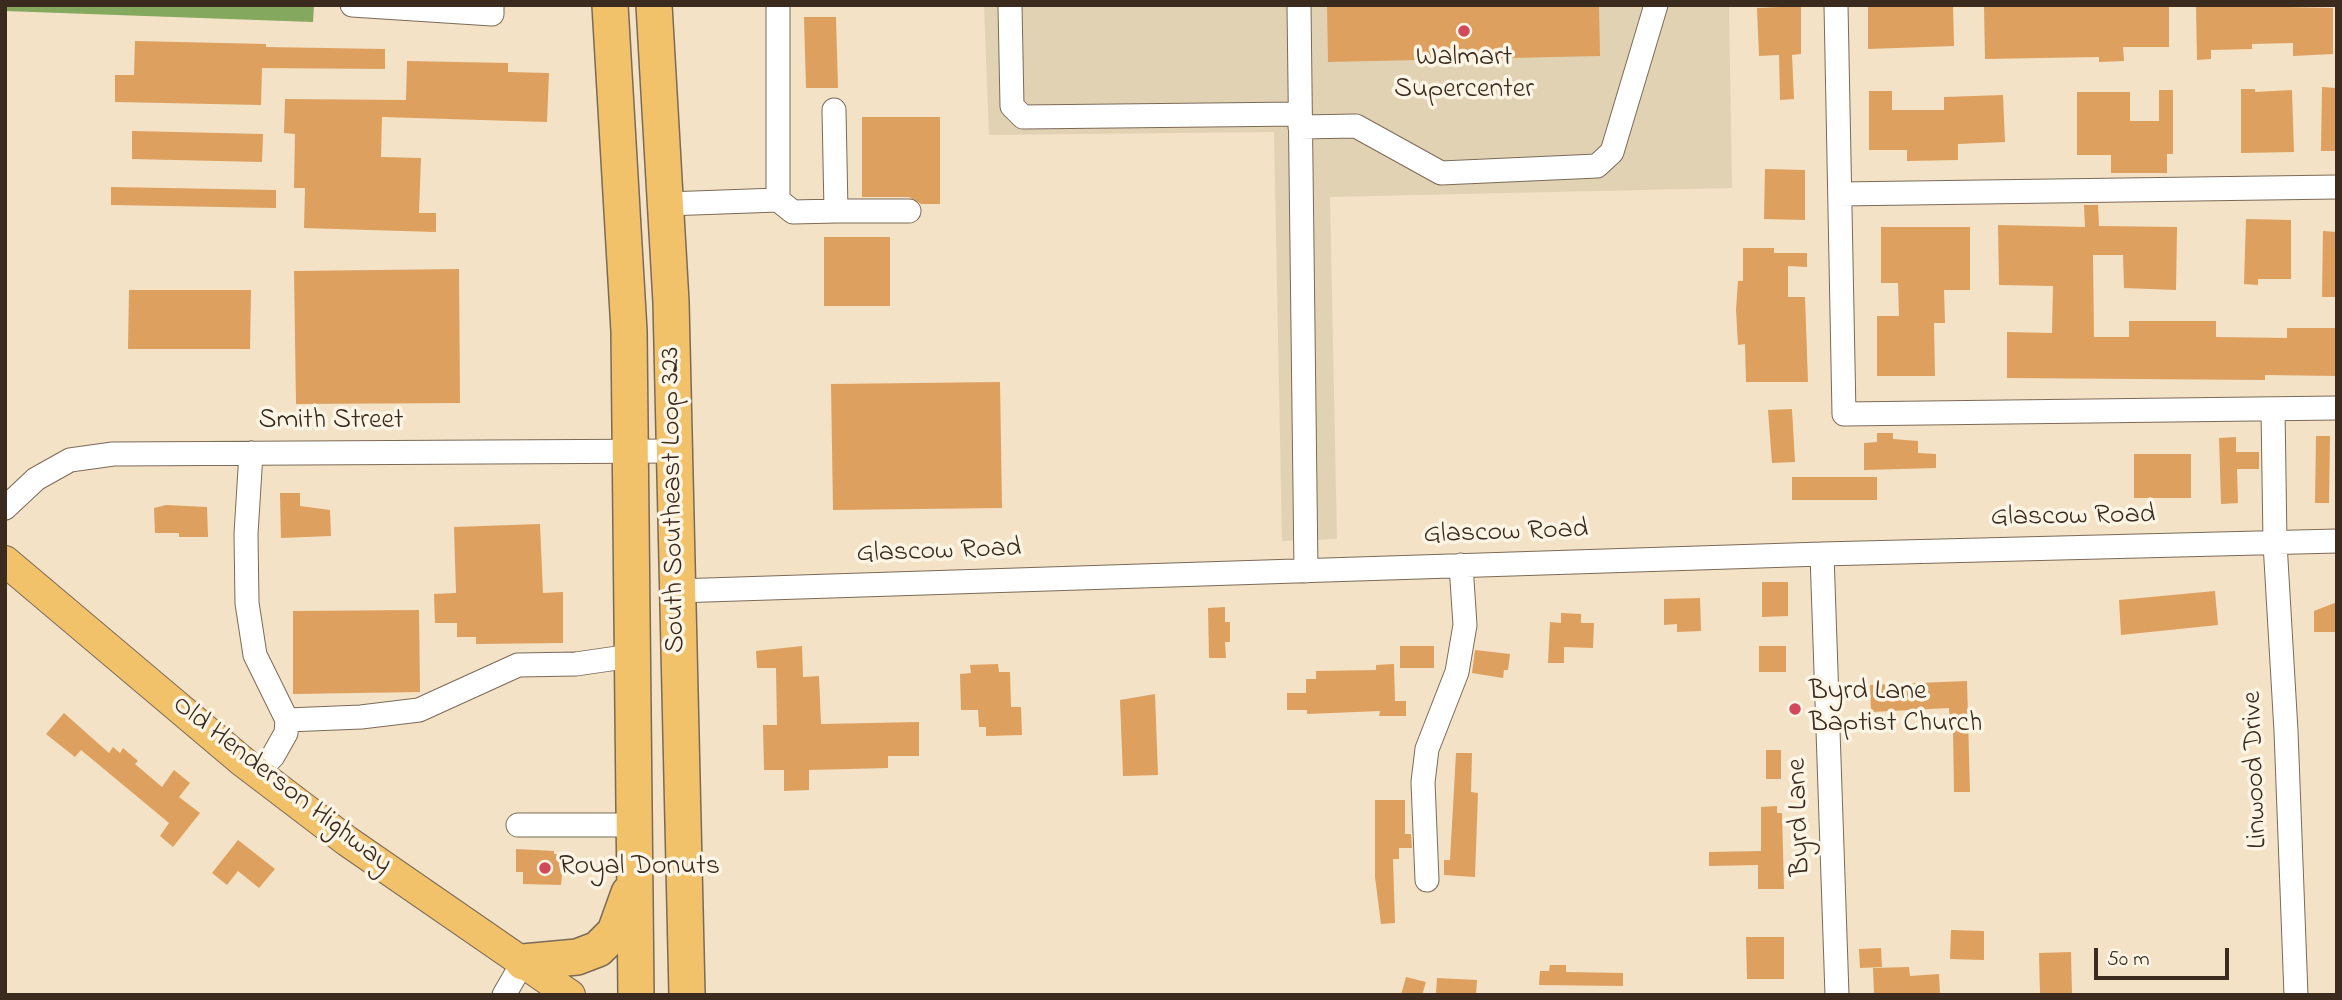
<!DOCTYPE html>
<html>
<head>
<meta charset="utf-8">
<style>
	body { margin:0 }
	#map { position:relative; width:2342px; height:1000px; overflow:hidden; background:#f3e2c5; font-family:"Indie Flower",sans-serif }
	canvas { display:block }
	.frame { position:absolute; inset:0; border:7px solid #3b2a1e; pointer-events:none }
	.scale { position:absolute; left:2094px; top:948px; width:135px; height:32px; box-sizing:border-box; border:4px solid #3b2a1e; border-top:0; padding-left:9px; font-size:21px; line-height:24px; white-space:nowrap; color:#3b2a1e; -webkit-text-stroke:5px #fcf5e5; paint-order:stroke }
</style>
</head>
<body>
<div id="map">
<canvas width="2342" height="1000"></canvas>
<div class="frame"></div>
<div class="scale">50 m</div>
</div>
<script>
const c = document.querySelector('canvas').getContext('2d');
c.lineJoin = 'round';
function paint(path, color) {
  c.fillStyle = color;
  c.fill(path, 'evenodd');
}
function toPath(rows) {
  const path = new Path2D();
  for (const r of rows) {
    path.moveTo(r[0], r[1]);
    for (let i = 2; i < r.length; i += 2) path.lineTo(r[i], r[i + 1]);
  }
  return path;
}
function stroke(path, color, width, dash) {
  c.strokeStyle = color;
  c.lineWidth = width;
  c.lineCap = dash ? 'butt' : 'round';
  c.setLineDash(dash || []);
  c.stroke(path);
}
function write(font, color, halo, rows, align = 'center') {
  c.font = font + ' "Indie Flower",sans-serif';
  c.lineWidth = 7;
  c.setLineDash([]);
  c.textBaseline = 'middle';
  c.strokeStyle = halo;
  c.fillStyle = color;
  for (const [text, x, y, turn = 0] of rows) {
    c.save();
    c.translate(x, y);
    c.rotate((+turn || 0) * Math.PI / 180);
    c.textAlign = isNaN(turn) ? turn : align;
    if (halo) c.strokeText(text, 0, 0);
    c.fillText(text, 0, 0);
    c.restore();
  }
}
const built = toPath([
	[984,5,1729,5,1732,188,1330,197,1337,539,1282,541,1274,132,989,135]
]);
const forest = toPath([
	[5,5,314,5,313,22,5,11]
]);
const building = toPath([
	[1327,5,1599,5,1600,56,1328,62],
	[1868,5,1953,5,1954,46,1868,49],
	[1984,5,2169,5,2169,47,2123,47,2124,61,2099,62,2099,57,1985,59],
	[2196,5,2333,8,2333,54,2293,56,2293,43,2252,44,2252,49,2211,50,2211,59,2197,60],
	[1801,6,1801,54,1792,55,1794,99,1780,100,1779,55,1759,56,1757,8],
	[804,17,836,17,838,88,806,88],
	[135,41,266,44,266,47,385,49,385,69,262,68,261,105,115,102,115,75,134,75],
	[407,61,508,63,508,72,549,73,547,122,382,117,381,157,421,158,419,213,436,213,436,232,304,228,305,188,294,188,295,134,284,133,285,99,406,100],
	[2322,87,2336,88,2336,151,2321,151],
	[2241,89,2255,89,2255,92,2292,90,2294,152,2241,153],
	[2159,90,2173,90,2173,154,2167,154,2167,173,2111,173,2111,155,2077,155,2077,92,2130,92,2130,121,2159,121],
	[1869,91,1892,91,1892,110,1944,110,1944,97,2003,95,2005,142,1958,144,1958,160,1907,161,1907,150,1869,150],
	[862,117,940,117,940,204,921,204,909,197,862,197],
	[132,131,263,134,262,162,132,159],
	[1765,169,1805,170,1805,220,1764,219],
	[111,187,276,190,276,208,111,205],
	[2084,205,2098,205,2099,226,2177,227,2176,290,2124,288,2123,255,2093,255,2094,337,2129,337,2129,321,2216,321,2216,337,2287,338,2287,328,2337,328,2337,376,2265,375,2265,380,2007,378,2007,332,2052,333,2053,286,1999,285,1998,225,2085,227],
	[2246,219,2291,220,2291,279,2258,279,2258,285,2244,284],
	[1881,227,1970,227,1970,290,1944,290,1945,323,1934,323,1935,376,1877,376,1877,316,1899,316,1898,283,1881,283],
	[2323,231,2337,232,2335,297,2322,297],
	[824,237,890,237,890,306,824,306],
	[1743,248,1774,248,1774,253,1807,253,1807,267,1788,266,1788,297,1805,297,1808,382,1746,382,1745,344,1738,345,1736,310,1738,281,1743,281],
	[459,269,460,403,296,404,294,271],
	[129,290,251,290,250,349,128,349],
	[1000,382,1002,508,833,510,831,384],
	[1792,409,1795,462,1772,463,1768,410],
	[1877,433,1893,433,1893,439,1918,441,1918,453,1936,454,1936,468,1864,470,1864,443,1877,442],
	[2316,436,2330,436,2329,503,2315,503],
	[2236,437,2236,452,2259,452,2259,469,2237,469,2238,503,2221,504,2219,438],
	[2134,454,2191,454,2191,498,2134,498],
	[1792,477,1877,477,1877,500,1792,500],
	[280,493,300,493,300,506,330,510,331,536,281,538],
	[166,505,207,507,208,537,179,537,179,533,155,533,154,508],
	[540,524,543,593,563,592,563,643,476,644,476,637,457,637,457,623,435,623,434,594,456,593,454,527],
	[1762,582,1788,582,1788,616,1762,617],
	[2215,591,2218,625,2121,635,2119,600],
	[1700,598,1701,631,1677,632,1677,624,1664,625,1664,599],
	[2337,602,2337,632,2314,632,2314,611],
	[1225,607,1225,622,1230,622,1230,642,1225,642,1226,658,1209,658,1208,608],
	[419,610,420,692,293,694,293,611],
	[1561,613,1581,614,1581,623,1594,623,1593,648,1564,647,1564,663,1548,663,1550,622,1561,623],
	[802,646,803,677,819,676,821,724,919,722,919,756,888,756,888,768,809,770,809,790,784,791,784,770,764,770,763,725,777,725,776,668,757,668,756,651],
	[1400,646,1434,646,1434,668,1400,668],
	[1759,646,1786,646,1786,672,1759,672],
	[1475,650,1510,654,1508,670,1504,670,1503,678,1472,673],
	[998,664,999,672,1010,672,1011,707,1021,707,1022,735,986,736,986,727,979,727,978,710,961,710,960,674,971,673,970,665],
	[1394,664,1395,701,1406,701,1406,716,1379,716,1380,711,1307,714,1307,710,1287,710,1287,693,1306,693,1306,679,1316,679,1316,671,1376,670,1376,665],
	[1967,681,1970,792,1954,792,1953,728,1950,728,1949,708,1871,712,1870,685],
	[1155,694,1158,775,1123,776,1120,700],
	[64,713,109,753,113,747,120,753,123,748,138,761,135,764,162,787,174,770,190,783,179,797,200,813,173,847,160,836,169,823,81,750,75,757,46,734],
	[1766,750,1781,750,1781,779,1766,779],
	[1456,753,1472,753,1471,792,1478,793,1475,877,1444,875,1444,860,1450,860],
	[1375,800,1405,800,1405,834,1411,834,1412,848,1399,848,1399,859,1393,859,1395,923,1381,924,1375,877],
	[1777,806,1777,813,1782,813,1784,889,1758,889,1758,865,1709,866,1709,852,1761,851,1761,807],
	[238,840,275,869,259,888,238,871,227,885,212,873],
	[516,849,554,851,554,854,564,854,561,885,523,884,523,872,516,872],
	[1951,930,1984,931,1984,960,1950,959],
	[1746,937,1784,937,1784,979,1747,979],
	[1881,948,1882,967,1860,968,1859,949],
	[2071,952,2072,995,2040,995,2039,953],
	[1550,965,1566,965,1566,972,1623,973,1623,986,1539,985,1540,971,1549,971],
	[1909,967,1910,976,1939,974,1940,995,1874,994,1873,968],
	[1406,977,1426,982,1422,995,1401,995],
	[1437,978,1477,980,1476,995,1436,993]
]);
const minor = toPath([
	[352,5,492,14,492,5],
	[1010,5,1012,106,1023,117,1300,114],
	[1299,5,1306,571],
	[1836,5,1844,414,2337,408],
	[1300,127,1356,126,1441,173,1597,166,1612,152,1656,5],
	[1840,194,2337,187],
	[778,200,793,212,836,211,834,110],
	[666,204,778,200,778,5],
	[836,211,909,211],
	[2273,409,2275,543,2286,731,2296,995],
	[251,453,246,534,247,603,255,655,287,720,286,733,273,756,257,773],
	[5,508,36,479,70,460,113,454,674,451],
	[1822,554,1837,995],
	[676,591,1822,554,2337,541],
	[287,720,361,717,419,710,518,665,576,664,631,656],
	[518,825,635,825],
	[1427,880,1423,782,1427,749,1457,672,1465,625,1461,565],
	[504,995,523,962]
]);
const major = toPath([
	[5,561,242,761,347,841,570,995]
]);
const highway = toPath([
	[610,5,629,331,636,995],
	[654,5,671,302,687,995],
	[523,962,577,957,598,949,615,932,629,893]
]);
const markers = [
	[1464,31,7,"#d1495b"],
	[1795,709,7,"#d1495b"],
	[545,868,7,"#d1495b"]
];
const poiNames = [
	["Walmart",1464,59,"center"],
	["Supercenter",1464,91,"center"],
	["Byrd Lane",1809,693],
	["Baptist Church",1809,725],
	["Royal Donuts",559,868]
];
const streetNames = [
	["Smith Street",331,422],
	["South Southeast Loop 323",675,500,-91],
	["Glascow Road",2073,518,-1],
	["Glascow Road",1506,534,-2],
	["Glascow Road",939,553,-2],
	["Linwood Drive",2257,770,-92],
	["Old Henderson Highway",281,786,38],
	["Byrd Lane",1801,817,-92]
];
paint(built, '#e2d2b4');
paint(forest, '#84a85d');
paint(building, '#dda05f');
stroke(minor, '#7b6a58', 25);
stroke(major, '#7b6a58', 32);
stroke(highway, '#7b6a58', 38);
stroke(minor, '#fff', 23);
stroke(major, '#f2c26a', 30);
stroke(highway, '#f2c26a', 35);
for (const [x, y, r, color] of markers) {
  const dot = new Path2D();
  dot.arc(x, y, r, 0, 2 * Math.PI);
  c.fillStyle = color;
  c.fill(dot);
  stroke(dot, '#fcf5e5', 2.5);
}
write('28px', '#3b2a1e', '#fcf5e5', poiNames, 'left');
write('28px', '#3b2a1e', '#fcf5e5', streetNames);
</script>
</body>
</html>
